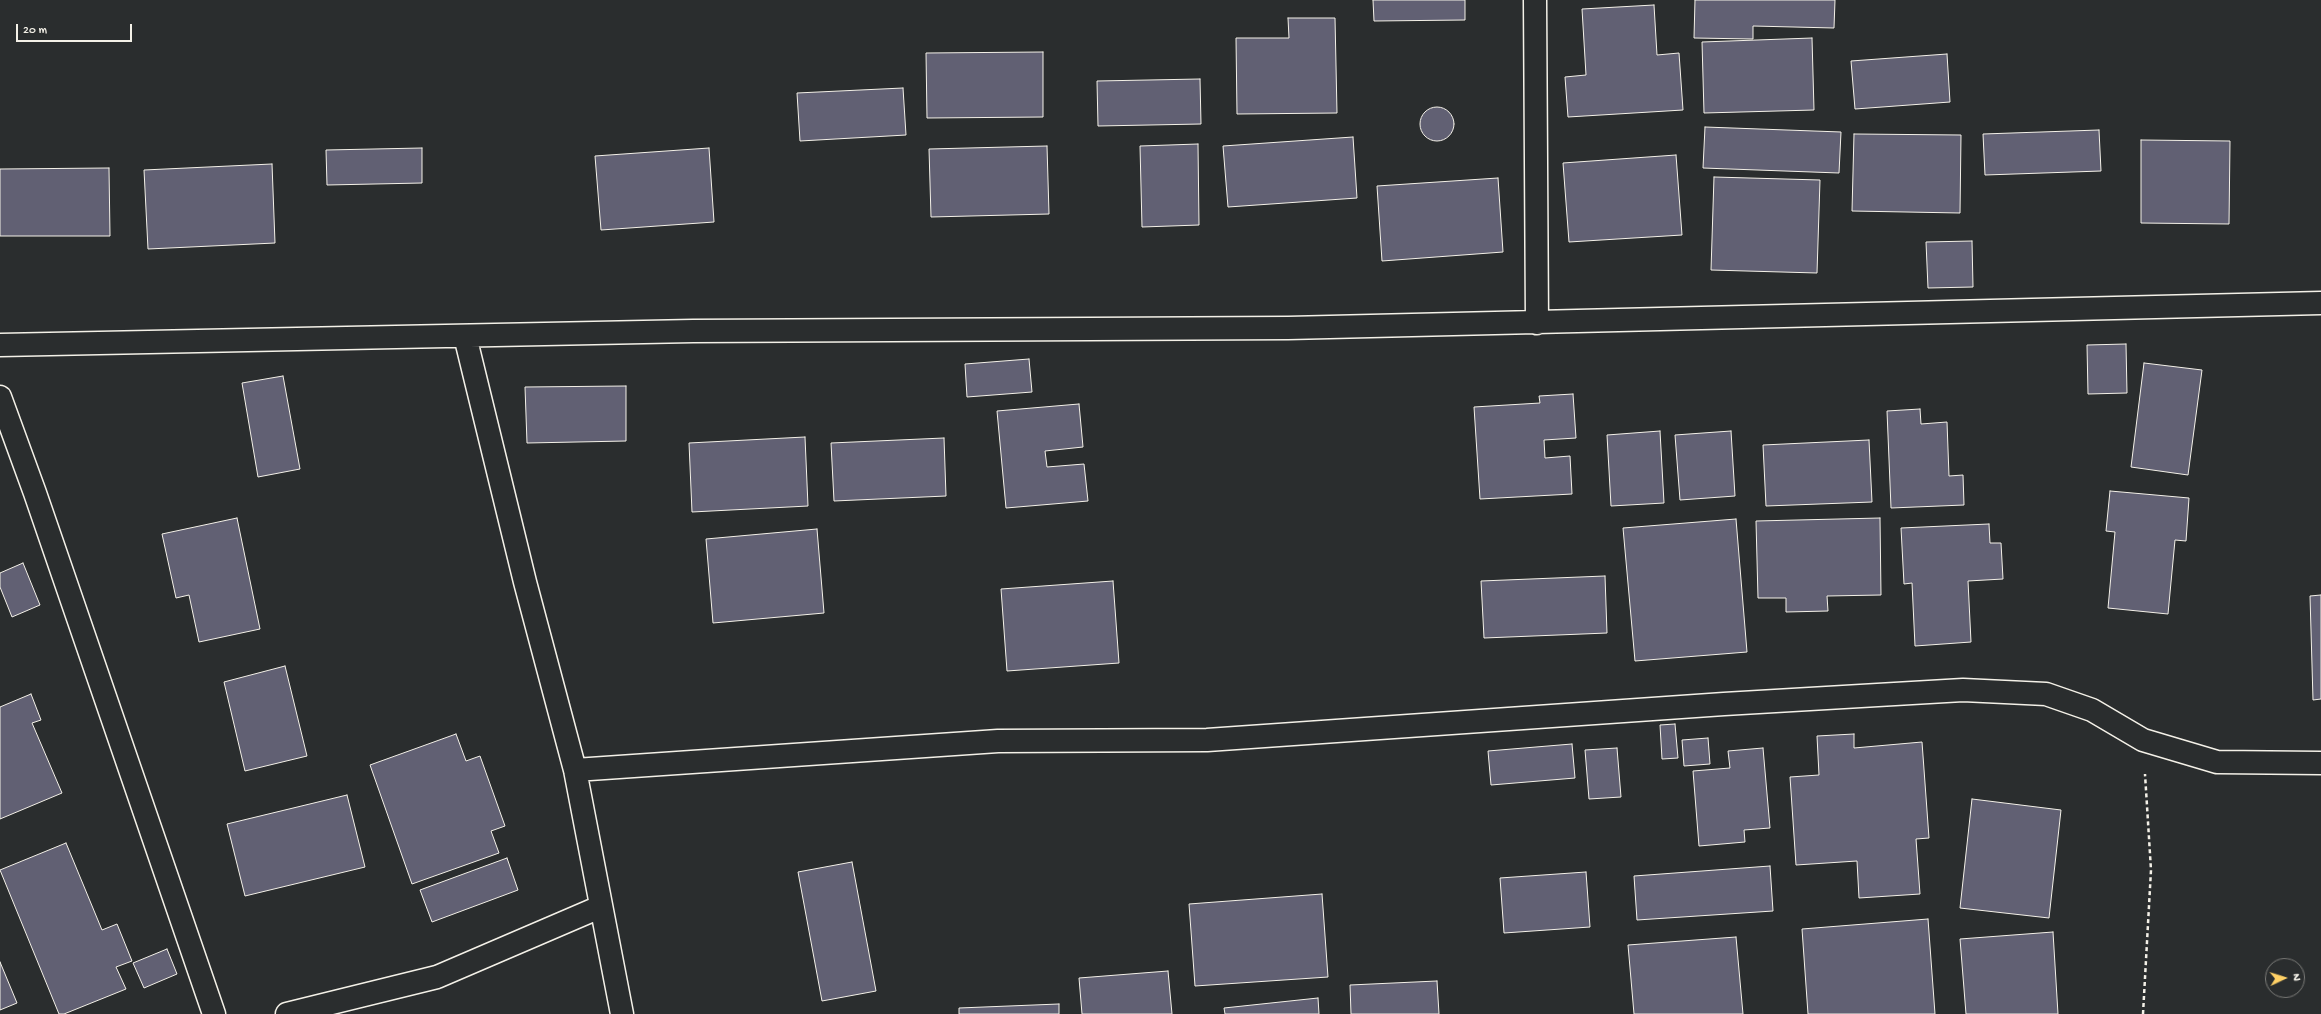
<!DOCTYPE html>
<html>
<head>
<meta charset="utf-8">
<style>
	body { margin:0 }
	#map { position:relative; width:2321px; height:1014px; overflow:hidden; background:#2a2d2e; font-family:"Gochi Hand",sans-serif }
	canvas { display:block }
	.north { position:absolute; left:2265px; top:958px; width:40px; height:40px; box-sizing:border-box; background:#2a2d2e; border:1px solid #7b7b78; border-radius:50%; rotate:86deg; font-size:11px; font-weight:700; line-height:16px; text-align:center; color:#f4f1e8 }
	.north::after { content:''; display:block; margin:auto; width:14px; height:18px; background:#ffd166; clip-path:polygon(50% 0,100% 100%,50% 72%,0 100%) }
	.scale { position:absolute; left:16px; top:24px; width:116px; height:18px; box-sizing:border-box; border:2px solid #f4f1e8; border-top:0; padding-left:5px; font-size:12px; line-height:14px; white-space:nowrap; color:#f4f1e8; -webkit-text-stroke:3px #2a2d2e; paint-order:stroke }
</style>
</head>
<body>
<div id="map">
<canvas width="2321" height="1014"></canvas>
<div class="north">N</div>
<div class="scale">20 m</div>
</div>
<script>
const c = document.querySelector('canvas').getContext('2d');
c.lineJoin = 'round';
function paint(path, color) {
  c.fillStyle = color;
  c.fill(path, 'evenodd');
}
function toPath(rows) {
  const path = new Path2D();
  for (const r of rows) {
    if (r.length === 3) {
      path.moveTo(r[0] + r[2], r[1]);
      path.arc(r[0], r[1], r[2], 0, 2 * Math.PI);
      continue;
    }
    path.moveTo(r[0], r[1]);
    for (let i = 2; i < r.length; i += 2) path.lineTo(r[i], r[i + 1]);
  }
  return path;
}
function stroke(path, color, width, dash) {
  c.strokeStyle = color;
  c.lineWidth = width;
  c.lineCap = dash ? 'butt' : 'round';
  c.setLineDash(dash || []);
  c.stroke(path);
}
const building = toPath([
	[1373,0,1465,0,1465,20,1374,21,1373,0],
	[1695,0,1835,0,1834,28,1753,26,1753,39,1694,38,1695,0],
	[1654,5,1657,55,1679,53,1683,110,1568,117,1565,77,1586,75,1582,9,1654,5],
	[1288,18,1335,18,1337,113,1237,114,1236,38,1289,38,1288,18],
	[1812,38,1814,110,1704,113,1702,42,1812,38],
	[1043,52,1043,117,927,118,926,53,1043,52],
	[1947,54,1950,102,1855,109,1851,61,1947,54],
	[1200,79,1201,124,1098,126,1097,81,1200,79],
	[903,88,906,135,800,141,797,93,903,88],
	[1437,124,17],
	[1705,127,1841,132,1839,173,1703,168,1705,127],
	[2099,130,2101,171,1985,175,1983,134,2099,130],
	[1854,134,1961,135,1960,213,1852,211,1854,134],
	[1353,137,1357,198,1228,207,1223,146,1353,137],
	[2141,140,2230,141,2229,224,2141,223,2141,140],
	[1198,144,1199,225,1142,227,1140,146,1198,144],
	[1047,146,1049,214,931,217,929,149,1047,146],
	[422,148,422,183,327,185,326,150,422,148],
	[709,148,714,222,601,230,595,156,709,148],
	[1676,155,1682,235,1569,242,1563,163,1676,155],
	[272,164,275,243,148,249,144,170,272,164],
	[109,168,110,236,0,236,0,169,109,168],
	[1714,177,1820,180,1817,273,1711,270,1714,177],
	[1498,178,1503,252,1382,261,1377,186,1498,178],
	[1972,241,1973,287,1928,288,1926,242,1972,241],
	[2126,344,2127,393,2088,394,2087,345,2126,344],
	[1029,359,1032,392,967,397,965,364,1029,359],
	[2144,363,2202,370,2188,475,2131,467,2144,363],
	[283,376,300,469,258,477,242,383,283,376],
	[626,386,626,441,527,443,525,387,626,386],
	[1573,394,1576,438,1544,440,1545,458,1570,456,1572,494,1480,499,1474,407,1540,403,1539,396,1573,394],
	[1079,404,1083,447,1045,451,1047,467,1084,464,1088,501,1006,508,997,411,1079,404],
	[1920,409,1921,424,1947,422,1949,476,1963,475,1964,505,1891,508,1887,411,1920,409],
	[1660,431,1664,503,1611,506,1607,435,1660,431],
	[1731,431,1735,496,1680,500,1675,435,1731,431],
	[805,437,808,506,692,512,689,443,805,437],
	[944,438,946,496,834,501,831,443,944,438],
	[1869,440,1872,502,1766,506,1763,445,1869,440],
	[2110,491,2189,498,2186,541,2175,540,2168,614,2108,608,2115,532,2106,531,2110,491],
	[237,518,260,629,199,642,189,595,176,598,162,534,237,518],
	[1880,518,1881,595,1827,596,1828,611,1786,612,1786,598,1758,598,1756,521,1880,518],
	[1736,519,1747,652,1635,661,1623,528,1736,519],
	[1989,524,1990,543,2001,543,2003,579,1968,581,1971,642,1915,646,1912,583,1904,584,1901,528,1989,524],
	[817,529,824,613,713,623,706,539,817,529],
	[23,563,40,605,12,617,0,587,0,573,23,563],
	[1605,576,1607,633,1484,638,1481,581,1605,576],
	[1113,581,1119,663,1007,671,1001,589,1113,581],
	[2321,595,2321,699,2313,700,2310,596,2321,595],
	[285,666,307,756,245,771,224,682,285,666],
	[31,694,41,720,32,723,62,793,0,819,0,707,31,694],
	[1675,724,1678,758,1662,759,1660,725,1675,724],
	[456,734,466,761,480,756,505,826,491,831,499,853,412,884,370,765,456,734],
	[1854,734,1854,748,1922,742,1929,838,1916,839,1920,894,1859,898,1857,861,1796,865,1790,777,1819,775,1817,736,1854,734],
	[1708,738,1710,764,1684,766,1682,740,1708,738],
	[1572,744,1575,778,1491,785,1488,751,1572,744],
	[1617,748,1621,797,1589,799,1585,750,1617,748],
	[1763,748,1770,828,1744,830,1745,842,1699,846,1693,771,1730,768,1728,751,1763,748],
	[347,795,365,867,245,896,227,824,347,795],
	[1972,799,2061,810,2049,918,1960,908,1972,799],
	[66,843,102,930,117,924,132,961,116,967,126,989,64,1014,59,1014,0,870,66,843],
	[507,858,518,890,432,922,420,890,507,858],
	[852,862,876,991,822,1001,798,872,852,862],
	[1770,866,1773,911,1637,920,1634,876,1770,866],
	[1586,872,1590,927,1504,933,1500,878,1586,872],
	[1322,894,1328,977,1195,986,1189,904,1322,894],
	[1928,919,1935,1014,1808,1014,1802,929,1928,919],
	[2053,932,2058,1014,1966,1014,1960,939,2053,932],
	[1736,937,1743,1014,1634,1014,1628,945,1736,937],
	[167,949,177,974,144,988,133,963,167,949],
	[0,962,17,1003,0,1010,0,962],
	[1168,971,1172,1014,1082,1014,1079,978,1168,971],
	[1437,981,1439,1014,1351,1014,1350,985,1437,981],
	[1318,998,1319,1014,1225,1014,1224,1008,1318,998],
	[1059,1004,1059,1014,959,1014,959,1008,1059,1004]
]);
const path = toPath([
	[2143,1014,2151,870,2145,774]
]);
const street = toPath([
	[1535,0,1537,323],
	[465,336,525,582,575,770,622,1014],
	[0,345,693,331,1288,328,2321,303],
	[0,397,35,493,214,1014],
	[575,770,998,741,1207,740,1724,704,1963,690,2046,694,2092,710,2143,740,2217,762,2321,763],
	[287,1014,437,977,600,907]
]);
paint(building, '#616073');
stroke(building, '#f4f1e8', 1);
stroke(street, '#f4f1e8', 25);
stroke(path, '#f4f1e8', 2.5, [4, 3]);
stroke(street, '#2a2d2e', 22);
</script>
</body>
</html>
